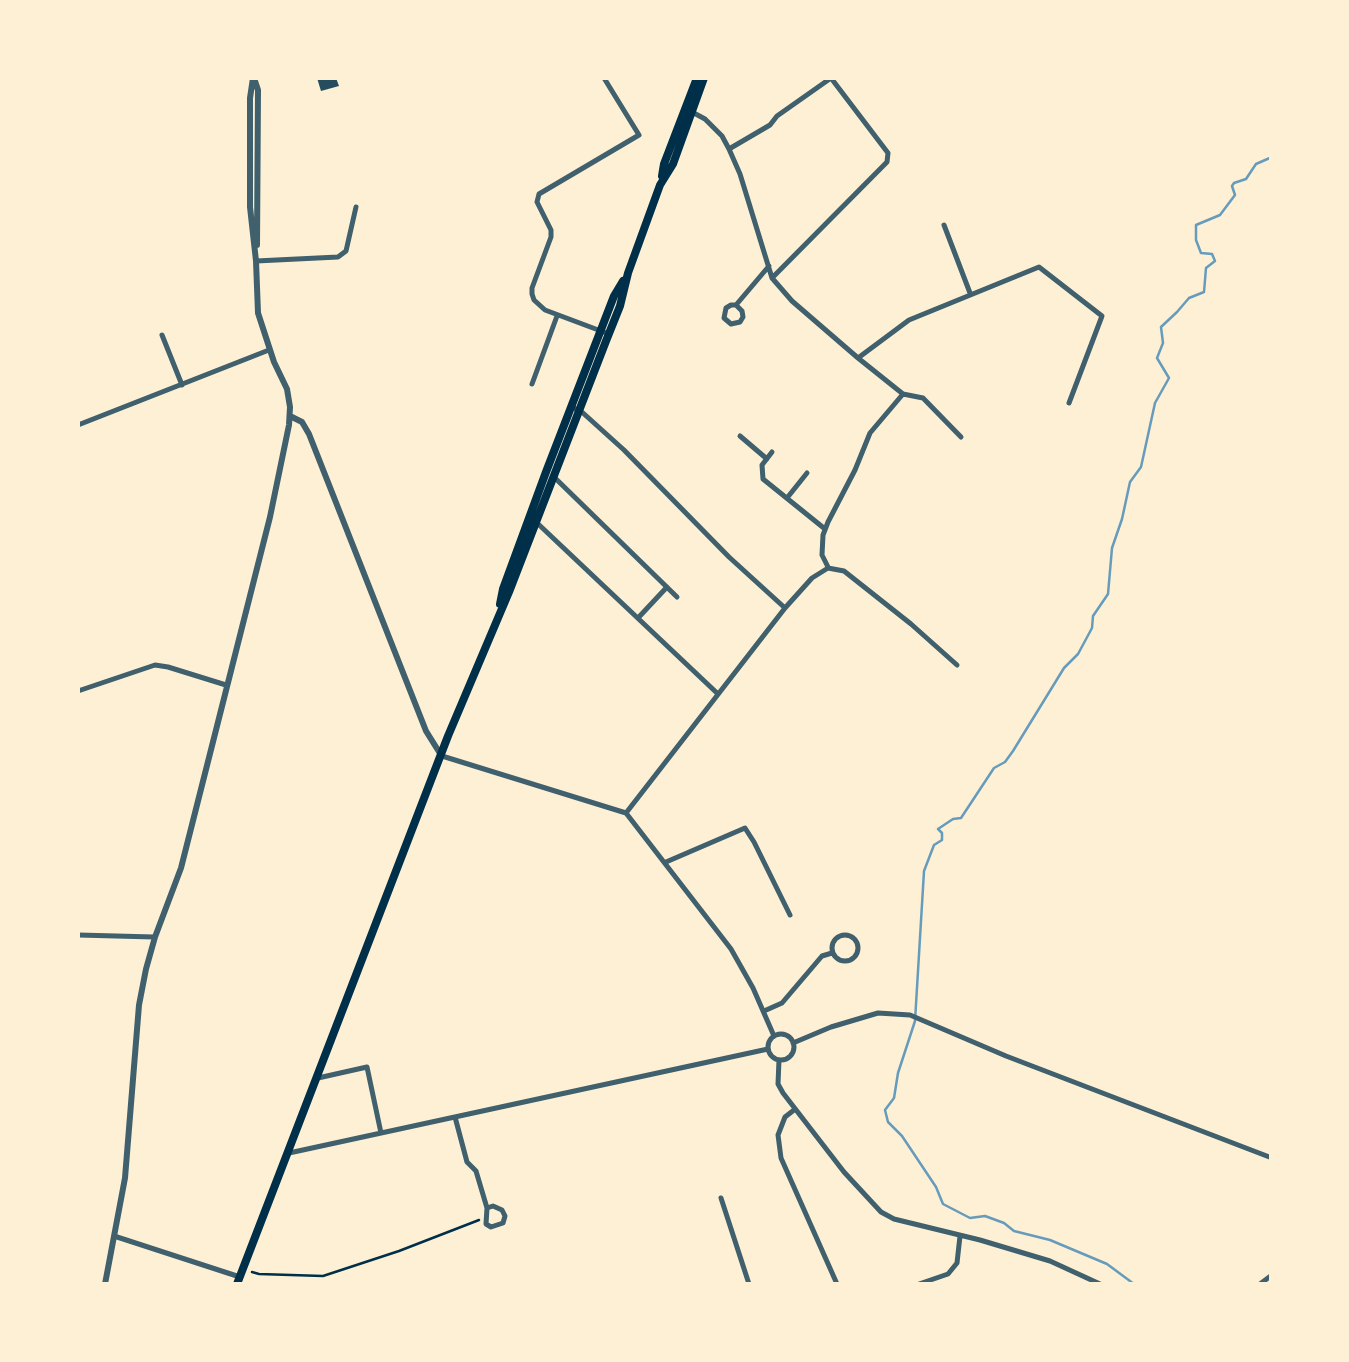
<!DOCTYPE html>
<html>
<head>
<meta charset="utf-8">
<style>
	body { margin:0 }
	#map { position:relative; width:1349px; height:1362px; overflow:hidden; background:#fdf0d5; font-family:"Alegreya Sans",sans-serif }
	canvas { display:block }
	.frame { position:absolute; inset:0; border:80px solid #fdf0d5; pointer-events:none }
</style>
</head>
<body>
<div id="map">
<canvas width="1349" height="1362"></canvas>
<div class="frame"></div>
</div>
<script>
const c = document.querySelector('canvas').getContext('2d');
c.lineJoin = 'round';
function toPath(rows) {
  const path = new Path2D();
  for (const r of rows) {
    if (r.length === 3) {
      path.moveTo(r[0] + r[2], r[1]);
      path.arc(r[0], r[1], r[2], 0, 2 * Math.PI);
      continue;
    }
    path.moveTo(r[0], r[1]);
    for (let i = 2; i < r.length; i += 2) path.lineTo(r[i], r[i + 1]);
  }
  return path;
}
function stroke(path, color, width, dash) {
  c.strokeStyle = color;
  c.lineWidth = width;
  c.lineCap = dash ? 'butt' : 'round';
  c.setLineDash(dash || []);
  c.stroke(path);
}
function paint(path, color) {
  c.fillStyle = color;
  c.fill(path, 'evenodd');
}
const stream = toPath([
	[1134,1284,1107,1264,1050,1240,1014,1231,1004,1223,985,1216,970,1218,943,1204,936,1187,902,1136,888,1122,885,1110,894,1098,898,1073,915,1021,924,871,934,845,942,840,942,833,938,829,953,819,961,818,994,768,1005,762,1013,751,1064,668,1078,654,1092,628,1093,616,1108,594,1112,548,1122,519,1130,482,1141,467,1155,403,1169,378,1157,358,1163,343,1161,327,1177,312,1189,298,1204,292,1206,268,1215,261,1212,254,1201,253,1196,240,1196,225,1220,215,1235,195,1232,186,1234,183,1246,179,1256,164,1272,157]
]);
const building = toPath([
	[317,78,336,78,339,86,321,91]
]);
const path = toPath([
	[252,1272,259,1274,323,1276,399,1251,479,1220]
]);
const minor = toPath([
	[604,78,639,135,539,194,537,202,551,230,551,237,532,288,532,294,534,300,545,310,609,334],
	[692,112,705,119,722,136,729,149,740,174,772,278,792,301,858,358,903,394,923,398,961,437],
	[729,149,770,125,777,116,831,78],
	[944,225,970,293],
	[256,261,338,257,346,251,356,207],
	[772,278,887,162,888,153,831,78],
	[736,305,742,311,743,317,740,322,731,324,724,318,726,308,731,305,736,305,769,266],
	[162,335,182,385],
	[858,358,909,320,1039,267,1102,316,1069,403],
	[532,384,557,316],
	[572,407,583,413,624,450,729,557,785,608],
	[78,425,269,350],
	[740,436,767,459],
	[772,452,762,465,763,479,825,529],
	[554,477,677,597],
	[787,498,807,473],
	[535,521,718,694],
	[828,567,822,555,823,535,828,522,855,470,870,433,903,394],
	[638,618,667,587],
	[78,691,155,665,168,667,226,685],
	[442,756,626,813,731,949,753,988,774,1036],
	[626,813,785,608,812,578,828,568,844,571,911,624,957,665],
	[666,862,745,828,754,842,790,915],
	[845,948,13],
	[78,935,154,937],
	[764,1011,782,1003,822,956,832,953],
	[781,1047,13],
	[793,1043,831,1027,878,1013,910,1015,1006,1056,1272,1158],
	[779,1060,778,1084,783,1093,844,1172,881,1212,894,1219,980,1240,1050,1261,1100,1284],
	[318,1078,367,1067,381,1133],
	[794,1110,785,1117,778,1135,781,1158,837,1284],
	[455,1117,467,1162,476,1171,487,1208,486,1224,491,1227,503,1223,505,1216,502,1210,493,1206,487,1208],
	[289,1153,768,1049],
	[721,1198,749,1284],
	[114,1236,240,1277],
	[919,1284,948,1274,957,1263,960,1236],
	[1260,1284,1272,1275]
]);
const tertiary = toPath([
	[254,78,258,90,257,245],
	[290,416,302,422,309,434,426,731,441,755],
	[105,1284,125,1178,139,1005,146,969,155,937,181,868,270,517,289,425,290,407,287,389,274,362,258,313,256,261,250,207,250,98,253,78]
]);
const primary = toPath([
	[662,176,664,164,697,78],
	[500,604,503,589,546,472,614,296,623,281],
	[237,1284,448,736,509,592,606,341,620,306,628,273,660,185,673,164,704,78]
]);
stroke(stream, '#669bbc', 2.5);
paint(building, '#264d5e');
stroke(path, '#003049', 2.5);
stroke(minor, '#3f606c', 5);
stroke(tertiary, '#3f606c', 6);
stroke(primary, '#003049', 8);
</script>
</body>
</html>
